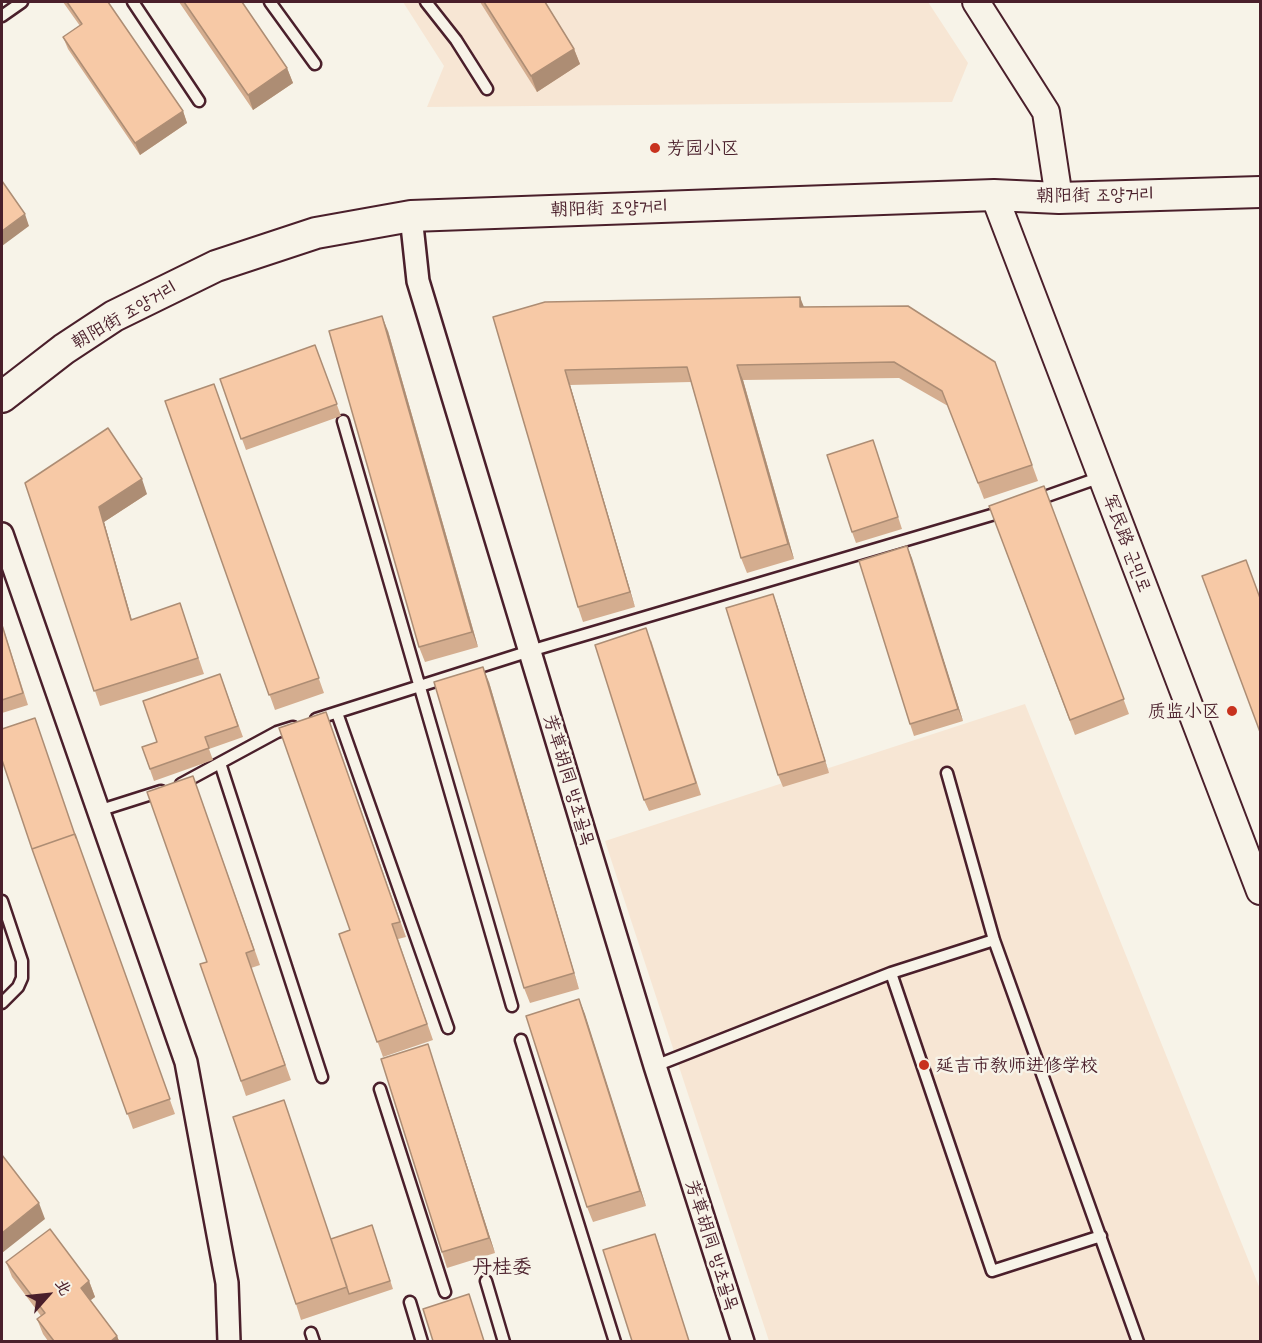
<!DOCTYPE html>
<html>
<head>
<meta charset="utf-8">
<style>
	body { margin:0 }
	#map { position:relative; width:1262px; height:1343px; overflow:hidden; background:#f7f3e8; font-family:Mali,"LXGW WenKai TC",sans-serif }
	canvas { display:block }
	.frame { position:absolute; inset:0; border:3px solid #4a1f2b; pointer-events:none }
	.north { position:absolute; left:18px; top:1265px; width:60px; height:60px; -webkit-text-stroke:4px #f7f3e8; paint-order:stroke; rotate:63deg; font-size:16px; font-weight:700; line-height:24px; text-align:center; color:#4a1f2b }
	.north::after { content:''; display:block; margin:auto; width:21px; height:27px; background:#4a1f2b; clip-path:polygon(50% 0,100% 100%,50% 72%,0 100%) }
</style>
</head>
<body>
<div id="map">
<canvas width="1262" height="1343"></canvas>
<div class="frame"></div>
<div class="north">北</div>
</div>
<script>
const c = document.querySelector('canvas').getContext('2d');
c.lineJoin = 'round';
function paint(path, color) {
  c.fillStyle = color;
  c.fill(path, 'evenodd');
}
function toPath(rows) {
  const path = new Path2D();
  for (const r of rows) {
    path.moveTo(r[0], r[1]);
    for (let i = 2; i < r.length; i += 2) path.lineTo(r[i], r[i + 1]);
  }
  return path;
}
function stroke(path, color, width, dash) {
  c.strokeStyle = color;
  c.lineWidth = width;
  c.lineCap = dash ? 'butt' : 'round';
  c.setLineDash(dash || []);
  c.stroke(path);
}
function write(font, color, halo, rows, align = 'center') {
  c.font = font + ' Mali,"LXGW WenKai TC","Poor Story",sans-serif';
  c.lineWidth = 5;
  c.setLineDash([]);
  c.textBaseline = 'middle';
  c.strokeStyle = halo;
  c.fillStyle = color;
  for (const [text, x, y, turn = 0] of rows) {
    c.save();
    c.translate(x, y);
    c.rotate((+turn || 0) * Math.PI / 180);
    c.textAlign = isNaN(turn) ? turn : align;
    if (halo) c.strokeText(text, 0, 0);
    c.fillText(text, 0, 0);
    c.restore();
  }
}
const built = toPath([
	[403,2,928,2,968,63,952,102,427,107,444,66],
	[1025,704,1260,1289,1260,1341,769,1341,605,841]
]);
const service = toPath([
	[133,2,199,101],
	[270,2,315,64],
	[426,2,456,40,487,89],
	[2,16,22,2],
	[343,421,512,1006],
	[1036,500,1101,477],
	[337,713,448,1028],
	[316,719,530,651,1005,511],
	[220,763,322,1077],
	[947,773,994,940,1138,1342],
	[181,784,277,732,293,727],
	[98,811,161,791],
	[2,901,22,961,22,978,18,987,2,1003],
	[891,973,992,1271,1101,1236],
	[521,1040,615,1342],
	[655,1066,891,973,994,940],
	[380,1089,445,1292],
	[486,1281,504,1342],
	[410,1302,422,1342],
	[311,1333,314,1342]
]);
const minor = toPath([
	[411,216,418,281,655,1066,743,1342],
	[2,534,186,1062,227,1283,229,1342]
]);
const tertiary = toPath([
	[976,2,1046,112,1059,198],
	[994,195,1260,891]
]);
const secondary = toPath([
	[2,397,64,349,114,316,216,266,316,233,411,216,994,195,1059,198,1260,192]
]);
const wall = toPath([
	[63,2,108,2,183,111,187,123,140,155,68,49,63,37,80,26],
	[179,2,242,2,287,68,293,83,253,110],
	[480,2,545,2,574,49,580,64,537,92],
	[804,307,995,362,1038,481,984,499,948,406,899,378,743,380,794,559,747,573,741,558,691,382,570,385,635,607,583,622,578,607,493,317],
	[388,331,478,647,425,662,419,647],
	[315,345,341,416,246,450,220,379],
	[214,384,324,693,275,710,165,401],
	[873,440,902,529,856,543,852,532],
	[25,483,147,494,104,522,132,620,185,618,204,674,100,706],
	[1044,486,1129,714,1075,735,989,506],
	[907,546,963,721,914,736,910,724],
	[777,605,829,773,783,787,778,775],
	[2,624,28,705,2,713],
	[651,640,701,795,649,811,644,800],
	[220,674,243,737,209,749,213,760,154,781,142,747,157,742],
	[489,682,579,989,530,1003,524,988],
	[326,712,406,937,398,939,433,1040,383,1057,339,934,350,930],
	[193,776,260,965,251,968,291,1080,246,1096,200,964,207,962],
	[32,849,80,849,175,1114,133,1129],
	[579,999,646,1206,593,1222,587,1207],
	[428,1044,495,1253,447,1268,442,1252],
	[372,1225,393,1289,301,1320,296,1304,331,1239],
	[6,1262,89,1281,95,1297,90,1300,117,1336,119,1341,48,1341,43,1334,37,1319,41,1316,12,1277]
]);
const shadedWall = toPath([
	[574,49,580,64,537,92,531,76],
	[287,68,293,83,253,110,248,95],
	[183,111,187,123,140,155,135,143],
	[25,214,29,226,2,246,2,231],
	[800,297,806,312,800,307],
	[382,316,388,331,478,647,472,632],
	[737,365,743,380,794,559,788,544],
	[565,370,570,385,635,607,630,592],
	[142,479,147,494,104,522,136,635,131,620,99,507],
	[907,546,912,558,963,721,958,709],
	[773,594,777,605,829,773,825,761],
	[483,667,489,682,579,989,574,973],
	[579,999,585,1014,646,1206,640,1191],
	[428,1044,433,1060,495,1253,489,1238],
	[39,1203,45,1219,2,1253,2,1233],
	[655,1234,659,1245,689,1341],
	[89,1281,95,1297,87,1303,81,1288],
	[117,1336,119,1341,111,1341]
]);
const building = toPath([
	[67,2,108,2,183,111,135,143,63,37,82,24,67,2],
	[184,2,242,2,287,68,248,95,184,2],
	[484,2,545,2,574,49,531,76,484,2],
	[2,181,25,214,2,231,2,181],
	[800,297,800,307,908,306,995,362,1032,465,978,483,942,391,894,362,737,365,788,544,741,558,687,367,565,370,630,592,578,607,493,317,545,302,800,297],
	[382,316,472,632,419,647,329,331,382,316],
	[315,345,337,404,241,439,220,379,315,345],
	[214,384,319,678,269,695,165,401,214,384],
	[108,428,142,479,99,507,131,620,180,603,198,658,94,691,25,483,108,428],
	[873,440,898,517,852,532,827,455,873,440],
	[1044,486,1124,699,1070,720,989,506,1044,486],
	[907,546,958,709,910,724,859,561,907,546],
	[1246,560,1260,598,1260,732,1202,576,1246,560],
	[773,594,825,761,778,775,726,608,773,594],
	[2,625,23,693,2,700,2,625],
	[646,628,696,783,644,800,595,645,646,628],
	[483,667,574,973,524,988,434,682,483,667],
	[220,674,238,726,205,737,209,748,150,769,142,747,157,742,143,701,220,674],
	[326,712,400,922,392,924,427,1024,377,1042,339,934,350,930,279,728,326,712],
	[35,718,76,838,75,834,32,849,2,760,2,729,35,718],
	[193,776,254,950,246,953,285,1065,241,1081,200,964,207,962,147,792,193,776],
	[75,834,170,1099,127,1114,32,849,75,834],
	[579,999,640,1191,587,1207,526,1016,579,999],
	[428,1044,489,1238,442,1252,381,1059,428,1044],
	[284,1100,347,1287,296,1304,233,1117,284,1100],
	[2,1155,39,1203,2,1233,2,1155],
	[372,1225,390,1281,349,1294,331,1239,372,1225],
	[50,1229,89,1281,81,1288,117,1336,111,1341,54,1341,37,1319,45,1313,6,1262,50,1229],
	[655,1234,689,1341,632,1341,603,1250,655,1234],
	[469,1294,484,1341,433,1341,423,1309,469,1294]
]);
const markers = [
	[655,148,6,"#c8321e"],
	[1232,711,6,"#c8321e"],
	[924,1065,6,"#c8321e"]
];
const poiNames = [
	["芳园小区",667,148],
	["质监小区",1220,711,"right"],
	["延吉市教师进修学校",936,1065]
];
const streetNames = [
	["朝阳街 조양거리",1095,195,-1],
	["朝阳街 조양거리",609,208,-2],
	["朝阳街 조양거리",124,315,-30],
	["军民路 군민로",1127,543,69],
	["芳草胡同 방초골목",569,780,73],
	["芳草胡同 방초골목",712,1245,72]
];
const neighbourhoodNames = [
	["丹桂委",502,1267]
];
paint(built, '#f7e6d4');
stroke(service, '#4a1f2b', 15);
stroke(minor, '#4a1f2b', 26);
stroke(tertiary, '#4a1f2b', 30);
stroke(secondary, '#4a1f2b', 34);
stroke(service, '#f7f3e8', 10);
stroke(minor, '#f7f3e8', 21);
stroke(tertiary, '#f7f3e8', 26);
stroke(secondary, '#f7f3e8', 30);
paint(wall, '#d4ad8f');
paint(shadedWall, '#ad8d74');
paint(building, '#f7c9a6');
stroke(building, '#ad8d74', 1.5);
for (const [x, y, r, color] of markers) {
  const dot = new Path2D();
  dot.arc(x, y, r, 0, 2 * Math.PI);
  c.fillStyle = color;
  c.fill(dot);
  stroke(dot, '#f7f3e8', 2);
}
write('18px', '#4a1f2b', '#f7f3e8', poiNames, 'left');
write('18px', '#4a1f2b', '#f7f3e8', streetNames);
write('20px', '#4a1f2b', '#f7f3e8', neighbourhoodNames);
</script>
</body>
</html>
